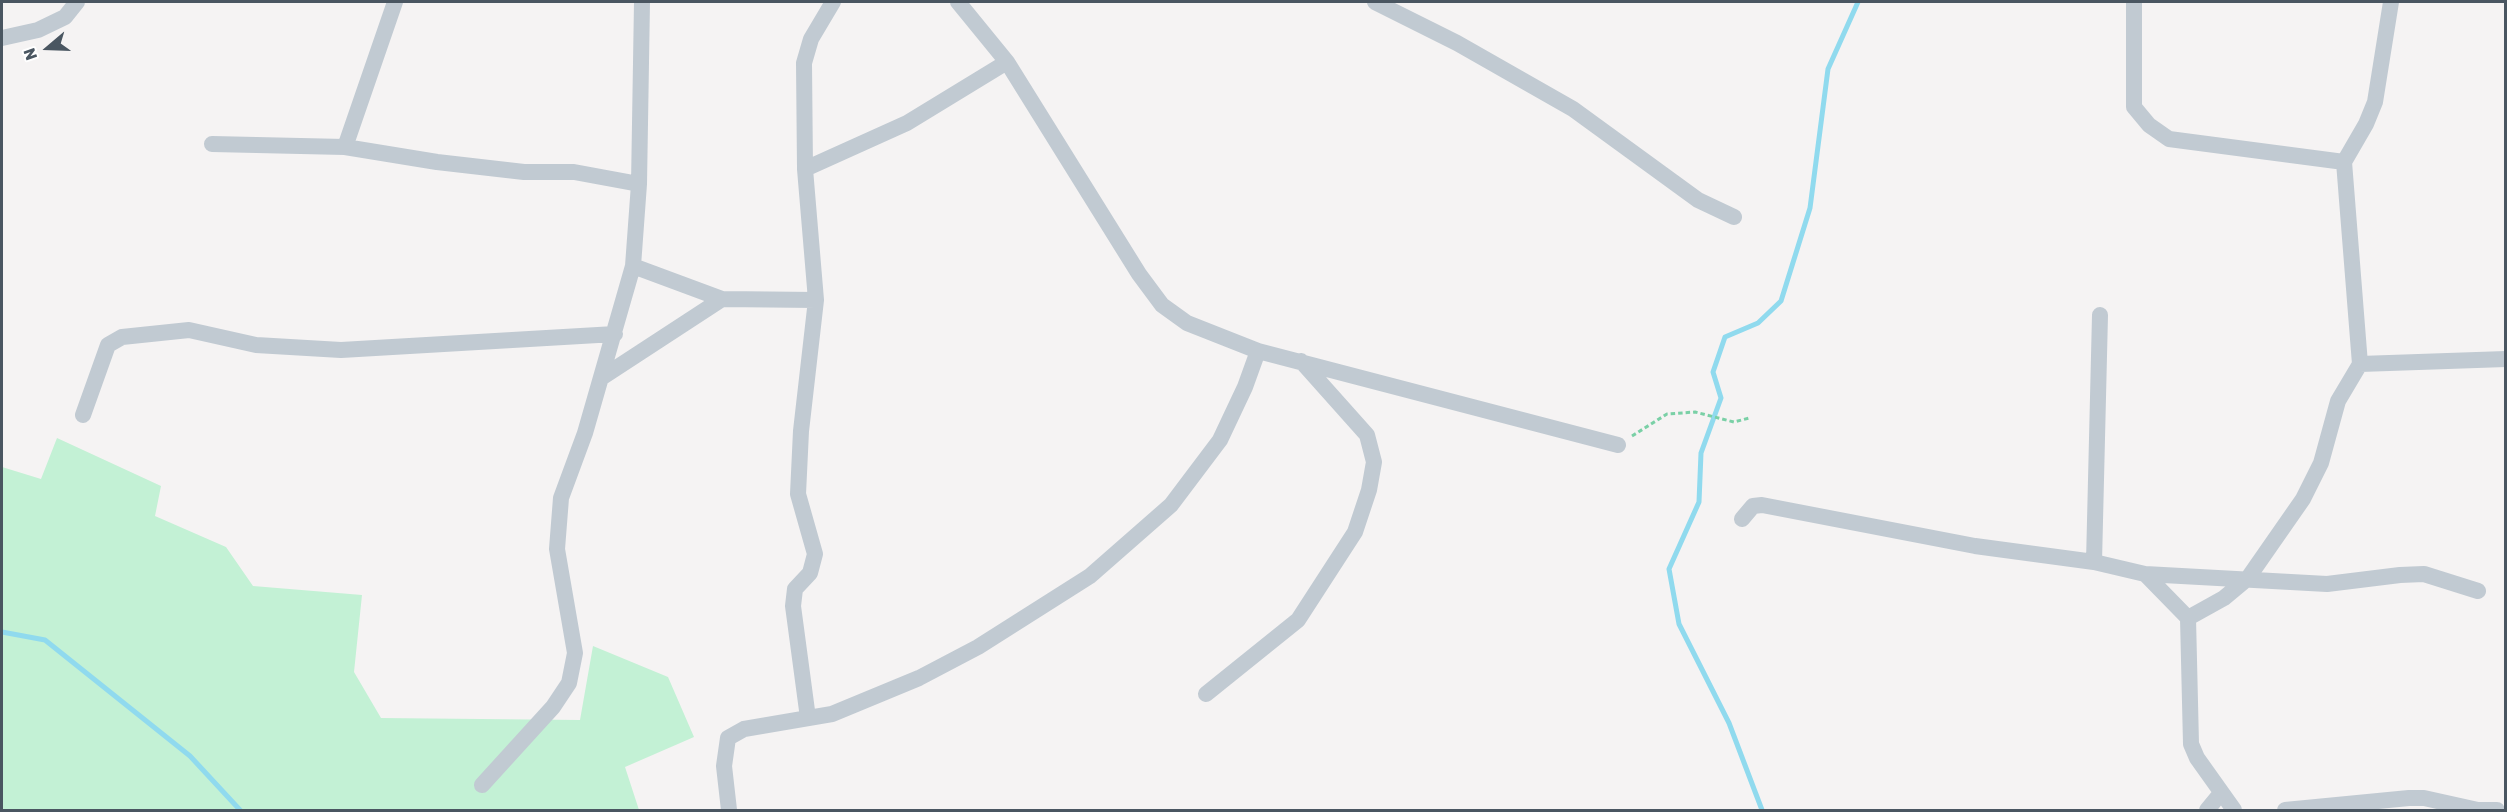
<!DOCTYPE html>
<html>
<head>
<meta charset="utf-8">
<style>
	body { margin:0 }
	#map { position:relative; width:2507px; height:812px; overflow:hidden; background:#f5f3f3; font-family:Rubik,sans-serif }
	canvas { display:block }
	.frame { position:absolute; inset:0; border:3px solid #4a5661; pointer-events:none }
	.north { position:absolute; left:18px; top:18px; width:60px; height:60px; -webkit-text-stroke:4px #fff; paint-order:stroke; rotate:251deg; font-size:16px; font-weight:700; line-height:24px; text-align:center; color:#4a5661 }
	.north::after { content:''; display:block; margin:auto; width:21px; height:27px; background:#4a5661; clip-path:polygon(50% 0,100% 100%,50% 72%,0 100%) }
</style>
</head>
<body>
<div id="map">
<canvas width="2507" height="812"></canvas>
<div class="frame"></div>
<div class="north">N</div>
</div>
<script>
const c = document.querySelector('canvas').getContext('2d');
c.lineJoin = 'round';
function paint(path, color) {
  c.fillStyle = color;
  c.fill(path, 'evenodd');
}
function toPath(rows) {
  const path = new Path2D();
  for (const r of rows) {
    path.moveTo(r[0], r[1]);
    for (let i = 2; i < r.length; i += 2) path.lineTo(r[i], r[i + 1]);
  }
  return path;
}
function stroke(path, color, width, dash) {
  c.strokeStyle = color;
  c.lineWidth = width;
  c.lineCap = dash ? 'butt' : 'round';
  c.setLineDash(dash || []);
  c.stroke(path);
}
const green = toPath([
	[57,438,161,486,155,516,226,547,253,586,362,595,354,672,381,718,580,720,593,646,668,677,694,737,625,767,639,810,2,810,2,467,41,479]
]);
const stream = toPath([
	[2,632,45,640,190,756,240,810],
	[1762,810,1729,723,1679,624,1669,569,1699,502,1701,453,1721,398,1713,372,1725,337,1758,323,1781,301,1810,208,1828,69,1858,2]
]);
const path = toPath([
	[1632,436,1667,414,1695,412,1734,422,1749,418]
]);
const street = toPath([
	[958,2,1007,62,1139,274,1162,305,1187,323,1258,351,1618,445],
	[1375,2,1457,43,1573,109,1698,200,1734,217],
	[2134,2,2134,107,2149,125,2169,139,2344,162],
	[2391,2,2375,102,2366,124,2344,162,2360,364,2506,359],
	[2,38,38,30,65,17,77,2],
	[212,144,345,147,437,162,524,172,574,172,639,184],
	[345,147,395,2],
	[805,169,907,123,1007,62],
	[633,266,722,299,816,300],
	[601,378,722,299],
	[83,415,108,345,122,337,189,330,256,345,341,350,615,334],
	[1742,519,1753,506,1762,505,1975,546,2094,562,2145,574,2327,584,2400,575,2424,574,2478,591],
	[2094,562,2100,315],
	[2145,574,2188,618,2191,744,2197,758,2234,810],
	[2188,618,2224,598,2248,578,2303,499,2321,463,2338,401,2360,364],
	[1206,694,1298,620,1355,532,1369,490,1374,462,1367,435,1301,361],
	[808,718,793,606,795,589,810,573,815,554,798,494,801,431,816,300,805,169,804,63,811,39,833,2],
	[482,785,553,707,569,683,575,653,557,549,561,498,585,433,633,266,639,184,642,2],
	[729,810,724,766,728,738,744,729,832,714,919,678,978,647,1090,576,1171,505,1220,440,1245,387,1258,351],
	[2207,810,2221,793],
	[2285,810,2409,798,2424,798,2478,810,2497,810]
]);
paint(green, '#c3f1d5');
stroke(stream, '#90daee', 5);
stroke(path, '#7ad0a6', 3, [4.5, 3]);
stroke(street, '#c1cad2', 16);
</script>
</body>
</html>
